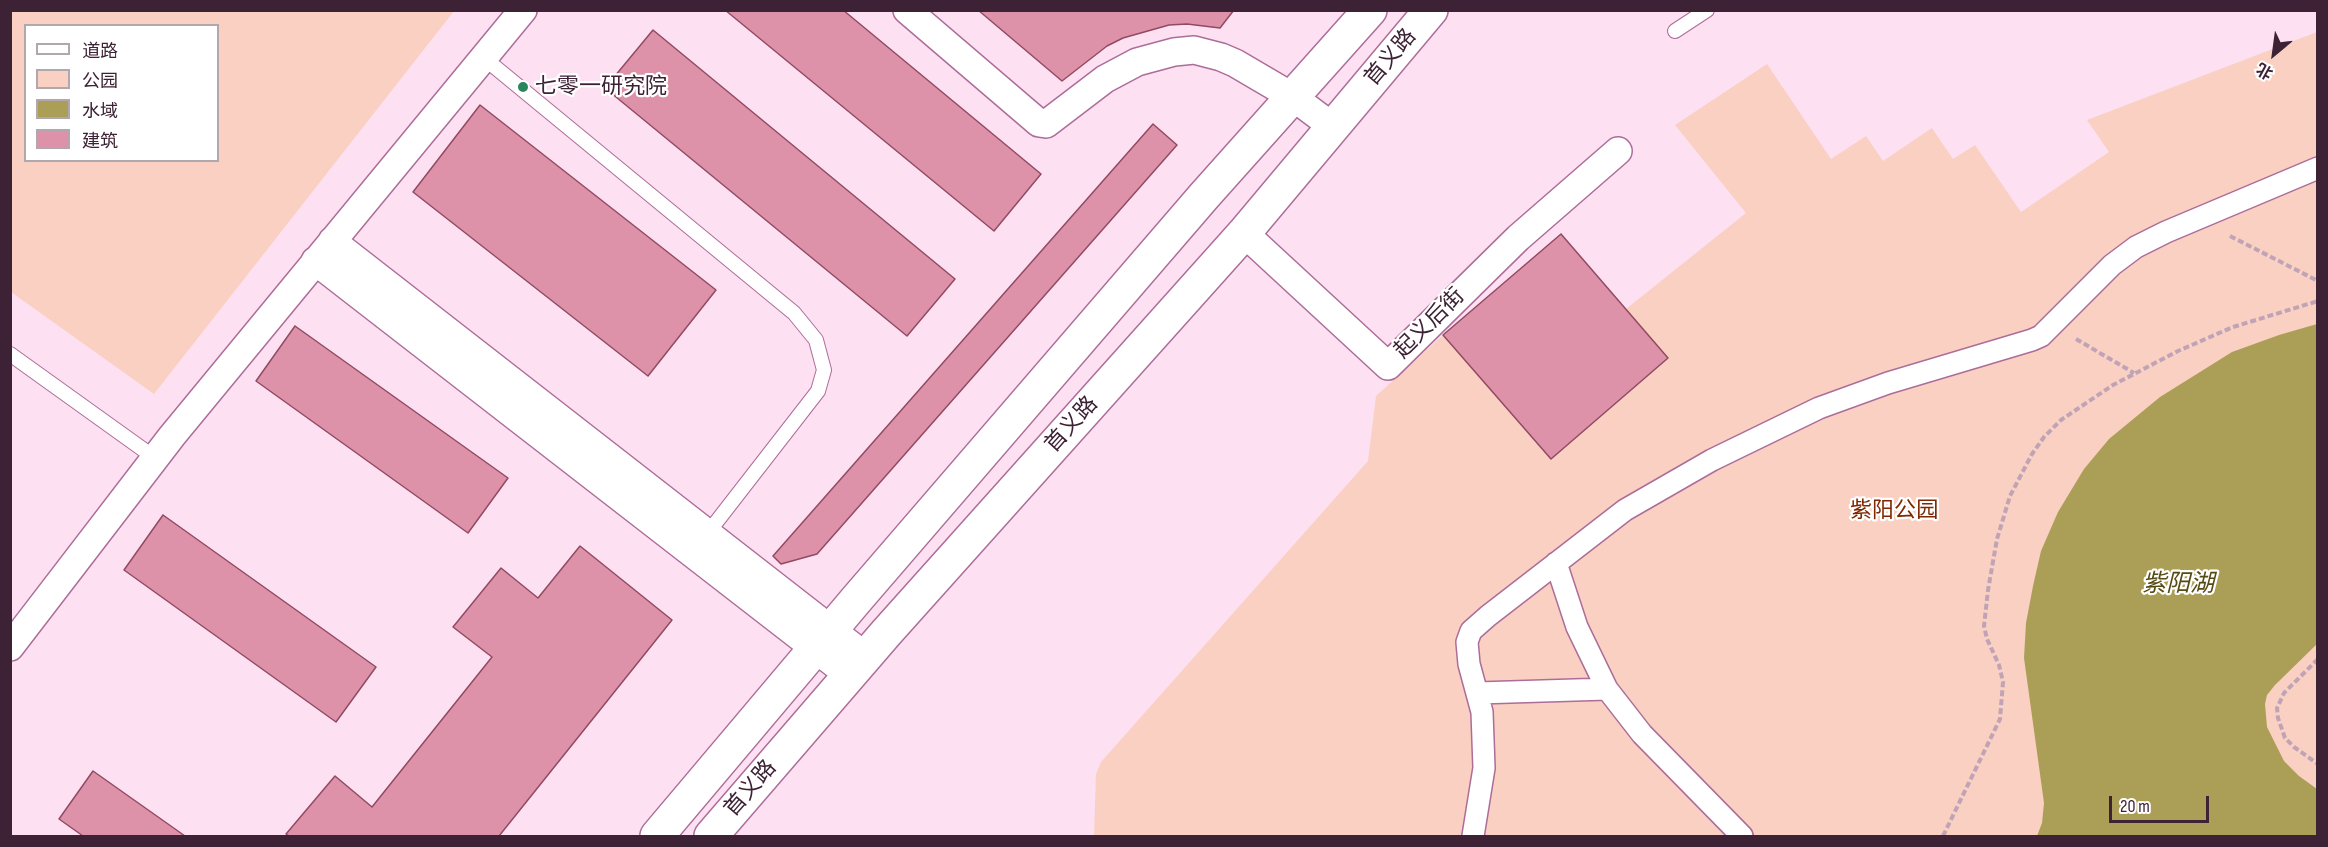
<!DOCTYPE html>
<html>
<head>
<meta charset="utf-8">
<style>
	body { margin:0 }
	#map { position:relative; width:2328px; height:847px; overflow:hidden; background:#fde0f2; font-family:"Sofia Sans Condensed","Noto Sans SC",sans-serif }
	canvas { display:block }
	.frame { position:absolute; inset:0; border:12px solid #3c2234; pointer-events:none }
	.legend { position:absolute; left:24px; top:24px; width:195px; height:138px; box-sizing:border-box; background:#fff; border:2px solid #b1a7ae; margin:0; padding:8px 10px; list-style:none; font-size:18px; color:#3c2234 }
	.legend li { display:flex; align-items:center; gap:12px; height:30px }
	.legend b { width:30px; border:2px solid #b1a7ae }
	.north { position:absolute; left:2244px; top:24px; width:60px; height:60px; -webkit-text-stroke:4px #fff; paint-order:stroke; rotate:209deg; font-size:16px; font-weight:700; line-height:24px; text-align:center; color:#3c2234 }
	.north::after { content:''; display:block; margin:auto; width:21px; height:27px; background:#3c2234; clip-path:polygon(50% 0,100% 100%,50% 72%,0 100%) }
	.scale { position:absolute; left:2109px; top:796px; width:100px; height:27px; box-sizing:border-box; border:3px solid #3c2234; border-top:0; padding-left:8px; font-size:18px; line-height:21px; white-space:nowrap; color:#3c2234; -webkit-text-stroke:4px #fff; paint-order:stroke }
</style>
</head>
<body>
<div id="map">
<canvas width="2328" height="847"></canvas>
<div class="frame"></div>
<ul class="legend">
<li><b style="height:8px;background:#fff"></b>道路</li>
<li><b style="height:16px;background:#f9d0c2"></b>公园</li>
<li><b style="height:16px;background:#ab9f57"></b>水域</li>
<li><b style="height:16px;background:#dd92a9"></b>建筑</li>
</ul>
<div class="north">北</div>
<div class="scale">20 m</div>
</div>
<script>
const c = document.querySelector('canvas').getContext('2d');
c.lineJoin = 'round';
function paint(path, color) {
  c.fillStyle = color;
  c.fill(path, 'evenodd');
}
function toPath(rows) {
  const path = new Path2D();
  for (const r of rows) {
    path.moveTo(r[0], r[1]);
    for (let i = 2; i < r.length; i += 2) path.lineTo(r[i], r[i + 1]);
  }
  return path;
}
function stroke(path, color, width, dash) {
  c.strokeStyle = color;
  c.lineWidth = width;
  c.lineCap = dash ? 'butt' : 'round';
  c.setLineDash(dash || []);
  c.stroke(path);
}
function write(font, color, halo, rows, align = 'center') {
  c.font = font + ' "Sofia Sans Condensed","Noto Sans SC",sans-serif';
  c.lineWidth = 4.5;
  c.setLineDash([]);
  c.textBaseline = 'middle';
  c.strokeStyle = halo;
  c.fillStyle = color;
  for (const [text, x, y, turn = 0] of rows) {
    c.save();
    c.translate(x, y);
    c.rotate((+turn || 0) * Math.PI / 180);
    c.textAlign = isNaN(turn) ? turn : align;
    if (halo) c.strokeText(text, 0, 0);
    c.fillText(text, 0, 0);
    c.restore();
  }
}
const green = toPath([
	[11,10,454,10,454,11,154,394,11,292],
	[26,26,218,26,218,160,26,160],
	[2317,32,2317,836,1094,836,1096,774,1101,762,1368,461,1376,396,1443,335,1561,234,1626,309,1746,213,1675,125,1767,64,1831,159,1866,136,1883,161,1932,128,1953,159,1975,145,2021,212,2109,152,2087,120]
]);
const water = toPath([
	[2317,324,2317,644,2275,685,2267,695,2265,704,2267,727,2284,761,2299,776,2317,789,2317,836,2037,836,2042,823,2044,803,2024,658,2026,623,2033,586,2041,551,2058,512,2084,469,2109,439,2160,397,2232,352,2279,335]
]);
const building = toPath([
	[725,10,843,10,1041,174,994,231,725,10],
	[978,10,1234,10,1220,28,1187,24,1169,25,1123,38,1107,46,1062,81,978,10],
	[653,30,955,279,907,336,605,88,653,30],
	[480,105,716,290,648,376,413,192,480,105],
	[1153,124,1177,145,817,554,781,564,773,556,1153,124],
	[1561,234,1668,358,1551,459,1443,335,1561,234],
	[295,326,508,478,468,533,256,381,295,326],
	[163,515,376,667,336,722,124,570,163,515],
	[580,546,672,620,499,836,289,836,286,834,335,776,372,807,492,657,453,627,501,568,538,598,580,546],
	[93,771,185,836,83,836,59,819,93,771]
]);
const path = toPath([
	[2230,236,2318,281],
	[2076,339,2134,373],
	[2318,659,2284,693,2277,708,2278,718,2285,738,2294,747,2318,764],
	[1943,836,2000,719,2003,682,1999,665,1987,639,1984,626,1988,590,1997,539,2010,496,2032,454,2044,437,2061,420,2113,385,2178,351,2233,327,2318,301]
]);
const service = toPath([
	[1675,31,1707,10],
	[484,58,794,313,816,340,824,370,818,391,707,534],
	[10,354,155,458]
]);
const pedestrian = toPath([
	[1556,563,1577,627,1607,689,1642,734,1742,836],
	[1478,693,1607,689],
	[1473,836,1484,768,1482,712,1469,664,1467,642,1471,631,1488,616,1625,510,1712,460,1819,408,1888,383,2032,340,2041,336,2112,265,2136,247,2166,232,2318,168]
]);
const minor = toPath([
	[907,10,1039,123,1046,124,1105,79,1137,62,1174,52,1194,50,1221,57,1235,63,1293,97,1333,127],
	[1244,233,1388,366,1518,238,1618,151],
	[332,241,865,656],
	[315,261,849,675],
	[10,647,172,436,523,10]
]);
const secondary = toPath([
	[657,836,856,600,1204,196,1370,10],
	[711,836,886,633,1244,233,1431,10]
]);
const markers = [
	[523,87,6,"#29855c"]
];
const streetNames = [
	["首义路",1391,58,-50],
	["起义后街",1430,324,-45],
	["首义路",1072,425,-48],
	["首义路",751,789,-49]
];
const poiNames = [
	["七零一研究院",535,87]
];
const parkNames = [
	["紫阳公园",1894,511]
];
const waterNames = [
	["紫阳湖",2178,585]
];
paint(green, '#f9d0c2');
paint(water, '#ab9f57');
paint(building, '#dd92a9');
stroke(building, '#924a62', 1.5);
stroke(service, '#ad6d99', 16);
stroke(pedestrian, '#ad6d99', 24);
stroke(minor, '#ad6d99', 30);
stroke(secondary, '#ad6d99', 36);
stroke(path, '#c0a4b6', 4, [6, 3]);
stroke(service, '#fff', 14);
stroke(pedestrian, '#fff', 21);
stroke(minor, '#fff', 27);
stroke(secondary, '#fff', 33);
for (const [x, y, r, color] of markers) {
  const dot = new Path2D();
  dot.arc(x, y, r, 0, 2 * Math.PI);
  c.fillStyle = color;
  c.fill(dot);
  stroke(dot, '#fff', 2);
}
write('22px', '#3c2234', '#fff', streetNames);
write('22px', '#3c2234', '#fff', poiNames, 'left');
write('22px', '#7e2904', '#fff', parkNames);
write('italic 24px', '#554b13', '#fff', waterNames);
</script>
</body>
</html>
